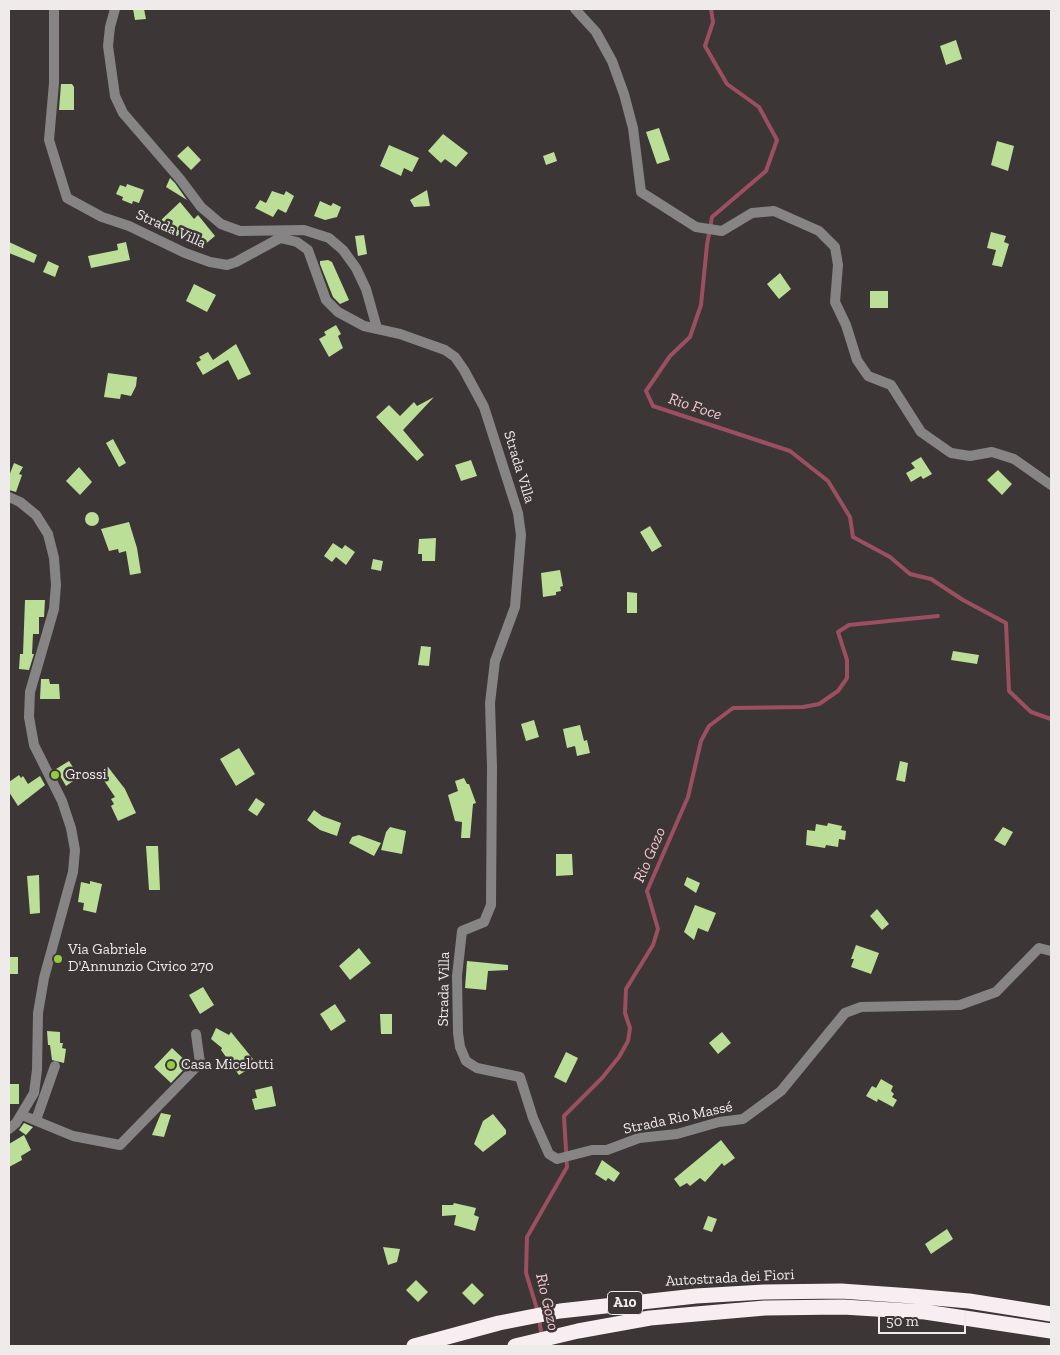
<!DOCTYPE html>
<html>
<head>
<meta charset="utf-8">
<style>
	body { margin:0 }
	#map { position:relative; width:1060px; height:1355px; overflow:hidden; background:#3c3637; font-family:"Zilla Slab",serif }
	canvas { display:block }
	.frame { position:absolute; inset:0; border:10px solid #efebeb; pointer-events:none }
	.scale { position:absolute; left:878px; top:1312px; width:88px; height:22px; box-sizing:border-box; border:2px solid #efebeb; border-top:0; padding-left:6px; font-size:15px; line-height:18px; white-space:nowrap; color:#efebeb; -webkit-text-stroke:4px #3c3637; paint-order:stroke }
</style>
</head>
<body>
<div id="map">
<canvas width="1060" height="1355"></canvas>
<div class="frame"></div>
<div class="scale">50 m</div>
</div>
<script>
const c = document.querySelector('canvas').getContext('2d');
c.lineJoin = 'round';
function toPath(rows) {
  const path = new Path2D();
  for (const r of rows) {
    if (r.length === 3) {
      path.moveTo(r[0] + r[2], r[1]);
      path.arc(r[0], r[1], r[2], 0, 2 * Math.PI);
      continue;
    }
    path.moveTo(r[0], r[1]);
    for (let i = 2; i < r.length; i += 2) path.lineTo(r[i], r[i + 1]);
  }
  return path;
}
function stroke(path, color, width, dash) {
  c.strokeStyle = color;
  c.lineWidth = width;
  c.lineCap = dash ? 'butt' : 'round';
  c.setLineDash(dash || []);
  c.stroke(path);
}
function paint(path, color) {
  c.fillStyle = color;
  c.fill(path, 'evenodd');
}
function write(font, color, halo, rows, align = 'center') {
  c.font = font + ' "Zilla Slab",serif';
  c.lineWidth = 5;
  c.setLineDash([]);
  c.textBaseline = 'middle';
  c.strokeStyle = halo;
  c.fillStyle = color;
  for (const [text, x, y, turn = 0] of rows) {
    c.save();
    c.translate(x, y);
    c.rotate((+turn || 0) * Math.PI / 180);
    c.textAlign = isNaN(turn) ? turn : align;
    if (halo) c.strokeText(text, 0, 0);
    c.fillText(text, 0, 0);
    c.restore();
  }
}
const stream = toPath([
	[711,9,713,22,705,46,727,84,759,107,777,140,766,171,712,217,707,245,701,305,690,337,670,356,646,391,653,406,790,451,828,481,850,517,853,537,890,557,910,574,931,579,963,600,1006,623,1009,691,1031,712,1051,719],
	[538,1312,526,1273,527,1237,567,1167,564,1116,602,1078,619,1057,628,1041,630,1028,625,1013,626,989,653,945,658,929,647,891,688,797,701,741,709,726,733,708,803,707,819,704,838,691,847,678,847,660,838,632,849,625,938,616],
	[539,1319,542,1337]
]);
const building = toPath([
	[133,9,144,9,146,19,135,20],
	[956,40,962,59,946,65,940,46],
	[61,84,72,84,74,87,74,110,59,110],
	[659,128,670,160,657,164,646,132],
	[443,134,468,153,456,167,445,159,441,163,428,151],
	[997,141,1014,146,1008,171,991,165],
	[389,145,419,158,412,172,404,168,401,176,380,166],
	[188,146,201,160,191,170,177,156],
	[554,152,557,161,546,165,543,156],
	[170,178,175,183,187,200,166,187],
	[127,184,144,190,139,203,133,201,132,204,122,200,123,197,116,194,120,185,126,187],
	[427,190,430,206,414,207,410,200],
	[272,191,284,195,286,191,294,196,286,213,278,209,273,217,255,208,260,200,266,203],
	[320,201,331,206,333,203,341,207,337,217,325,220,314,216],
	[180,202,194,219,198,215,215,236,203,246,193,234,187,239,182,232,177,236,170,235,159,222],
	[991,232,1006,236,1004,242,1009,244,1002,267,992,265,996,250,987,248],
	[364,235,367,254,358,256,355,236],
	[9,242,37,255,34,263,9,253],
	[126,242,130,260,91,268,88,256,118,250,117,244],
	[328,260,332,262,349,300,340,304,333,297,320,264,320,261],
	[48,261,59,266,55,277,43,272],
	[780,273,791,289,779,299,767,284],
	[194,284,216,295,207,312,186,301],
	[870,291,888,291,888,308,870,308],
	[336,325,341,334,338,336,343,348,329,357,319,339,326,335,324,332],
	[236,344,251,374,238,380,228,360,203,375,196,363,201,360,199,357,208,352,213,360],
	[108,373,137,377,136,386,131,396,121,394,120,399,104,397],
	[434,397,403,430,424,455,417,461,376,417,389,405,400,416,414,402,417,406],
	[113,439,126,463,119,467,106,443],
	[921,457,932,474,923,479,921,476,911,482,906,473,915,468,911,463],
	[471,460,477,476,461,481,455,465],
	[14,463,23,467,19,474,22,475,16,492,9,490,9,476],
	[79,467,92,482,80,495,66,481],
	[998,470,1012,484,1002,495,987,480],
	[92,519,7],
	[129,522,137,548,141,573,130,575,126,551,119,553,118,549,109,551,101,529],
	[650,526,662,546,652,552,640,532],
	[436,538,435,561,422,561,422,554,418,554,419,539],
	[333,543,342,549,345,545,355,552,346,565,336,557,332,562,324,556],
	[373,559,383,561,381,571,371,569],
	[560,570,563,586,560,587,561,591,556,592,556,595,543,597,541,573],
	[627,592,637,593,637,613,627,613],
	[25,600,45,600,44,617,39,617,39,634,33,634,32,654,34,654,29,670,19,669,20,654,23,654],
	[421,646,431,647,429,666,418,665],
	[953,651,979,655,977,664,951,660],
	[41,679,49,679,50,684,59,684,60,699,40,699],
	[534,720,539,737,526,741,521,724],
	[580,725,584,741,587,740,590,753,577,756,575,746,567,748,563,729],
	[239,748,255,774,236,786,220,759],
	[69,761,79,777,66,786,56,769],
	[900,761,908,763,905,782,896,780],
	[108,767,125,789,136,813,118,821,111,806,114,804,111,799,115,797,99,773],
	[19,775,21,778,23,776,28,784,40,776,45,785,18,806,9,792,9,782],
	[464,778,467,784,469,784,476,803,473,804,470,838,461,838,462,822,455,821,448,795,458,791,455,781],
	[256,798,265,804,257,816,248,810],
	[314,810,322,816,341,823,337,836,320,830,307,820],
	[828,823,842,826,841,830,846,831,845,840,839,839,838,847,826,845,825,848,806,845,807,830,815,831,816,824,827,826],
	[390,827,406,831,402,854,381,850,386,832],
	[1003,827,1013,832,1005,846,994,840],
	[359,835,381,843,374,856,349,843,352,837],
	[146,846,158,846,160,890,149,890],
	[556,854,572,854,573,875,556,876],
	[39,875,40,913,30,914,27,876],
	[687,877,700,883,696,893,684,885],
	[90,881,102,884,96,913,83,910,84,903,78,902,81,882,90,884],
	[695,905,716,913,708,932,698,928,694,940,684,932],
	[877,909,889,924,882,930,870,916],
	[856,945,879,953,871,974,851,967,854,959,851,959],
	[359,948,371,963,350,980,339,966],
	[9,957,18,957,18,974,9,974],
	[467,961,508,965,508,970,488,971,486,990,465,988],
	[203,987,214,1005,200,1014,189,995],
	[335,1004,346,1021,331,1031,320,1014],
	[380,1014,392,1014,392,1034,381,1034],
	[216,1028,229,1035,231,1032,253,1059,247,1064,250,1068,239,1075,221,1050,222,1048,211,1039],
	[47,1031,60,1032,60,1043,63,1043,62,1048,66,1049,64,1063,52,1060,50,1045,48,1045],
	[722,1032,731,1043,718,1054,709,1043],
	[172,1048,189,1064,171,1083,154,1067],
	[566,1052,578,1058,566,1083,554,1077],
	[881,1079,893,1086,891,1091,894,1094,892,1097,897,1100,893,1107,878,1099,877,1102,866,1096,872,1086,876,1088],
	[9,1084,19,1084,19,1104,9,1104],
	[272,1086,276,1106,255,1110,252,1099,257,1098,255,1090],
	[161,1113,171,1115,164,1137,152,1135],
	[493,1114,506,1130,506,1134,483,1152,474,1144,483,1121],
	[24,1123,33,1127,26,1135,19,1130],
	[24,1135,31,1150,21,1156,22,1160,9,1167,9,1144],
	[721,1140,735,1158,724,1166,722,1163,705,1182,700,1178,690,1186,687,1183,680,1187,674,1179],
	[602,1160,620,1173,614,1182,608,1178,606,1181,595,1174],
	[454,1203,476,1208,474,1215,479,1217,475,1231,454,1225,456,1215,442,1216,442,1205,453,1205],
	[708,1216,717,1219,712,1232,703,1229],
	[947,1229,953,1239,931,1254,925,1244],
	[383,1247,400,1249,397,1262,388,1265],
	[416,1280,428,1292,418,1302,406,1290],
	[472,1283,484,1295,474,1305,462,1293]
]);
const street = toPath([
	[54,9,54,83,49,140,67,198,102,217,129,226,185,253,210,262,227,265,236,262,280,238,297,242,308,250,326,300,338,312,364,326,400,334,445,350,455,357,464,370,484,407,518,513,521,535,515,607,495,661,490,703,492,767,491,905,484,922,462,931,457,976,458,1033,460,1047,466,1061,477,1068,520,1077,533,1118,549,1154,557,1159,592,1150,607,1150,639,1138,677,1134,719,1122,743,1119,781,1091,845,1013,861,1007,960,1005,996,992,1039,948,1051,951],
	[115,9,110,27,108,46,115,96,123,113,180,179,201,207,221,224,240,231,304,230,329,238,343,250,356,268,366,289,377,328],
	[575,9,596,32,612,61,624,94,633,128,641,192,696,227,722,231,752,213,774,211,819,231,835,247,838,265,835,302,846,325,857,360,868,376,891,385,921,432,951,453,970,456,992,452,1014,459,1051,485],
	[9,497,20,502,36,515,48,534,54,558,56,585,54,609,30,692,29,717,34,745,62,801,71,828,75,850,73,872,44,978,38,1013,37,1070,34,1093,16,1123,9,1129],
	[22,1115,73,1136,120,1145,200,1063,196,1034],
	[36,1120,55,1066]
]);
const highway = toPath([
	[414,1346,499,1323,560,1311,696,1296,764,1292,841,1291,912,1296,969,1301,1051,1314],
	[515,1346,578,1331,650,1318,765,1308,843,1307,925,1312,1051,1331]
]);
const markers = [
	[55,775,5,"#93cd3e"],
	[58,959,5,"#93cd3e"],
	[171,1065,5,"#93cd3e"]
];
const shields = [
	[625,1303,35]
];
const shieldNames = [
	["A10",625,1303]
];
const streetNames = [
	["Strada Villa",171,229,24],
	["Strada Villa",519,467,73],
	["Strada Villa",444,989,-89],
	["Strada Rio Massé",678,1118,-12],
	["Autostrada dei Fiori",730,1278,-3]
];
const poiNames = [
	["Grossi",65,775],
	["Via Gabriele",68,950],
	["D'Annunzio Civico 270",68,967],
	["Casa Micelotti",181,1065]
];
const waterNames = [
	["Rio Foce",695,407,18],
	["Rio Gozo",650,855,-67],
	["Rio Gozo",547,1302,77]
];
stroke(stream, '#9b4f60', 4);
paint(building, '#bcdf97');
stroke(street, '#878485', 10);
stroke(highway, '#f6eef0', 15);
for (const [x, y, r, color] of markers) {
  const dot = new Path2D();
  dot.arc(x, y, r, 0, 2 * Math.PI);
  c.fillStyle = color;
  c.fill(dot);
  stroke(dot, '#3c3637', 2);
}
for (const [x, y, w] of shields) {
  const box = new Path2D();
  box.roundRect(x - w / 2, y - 11.5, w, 23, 4);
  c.fillStyle = '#3c3637';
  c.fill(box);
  stroke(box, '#efebeb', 1);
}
write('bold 14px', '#efebeb', null, shieldNames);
write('15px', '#efebeb', '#3c3637', streetNames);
write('15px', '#efebeb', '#3c3637', poiNames, 'left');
write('italic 16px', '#f4c6ce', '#3c3637', waterNames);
</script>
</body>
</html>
